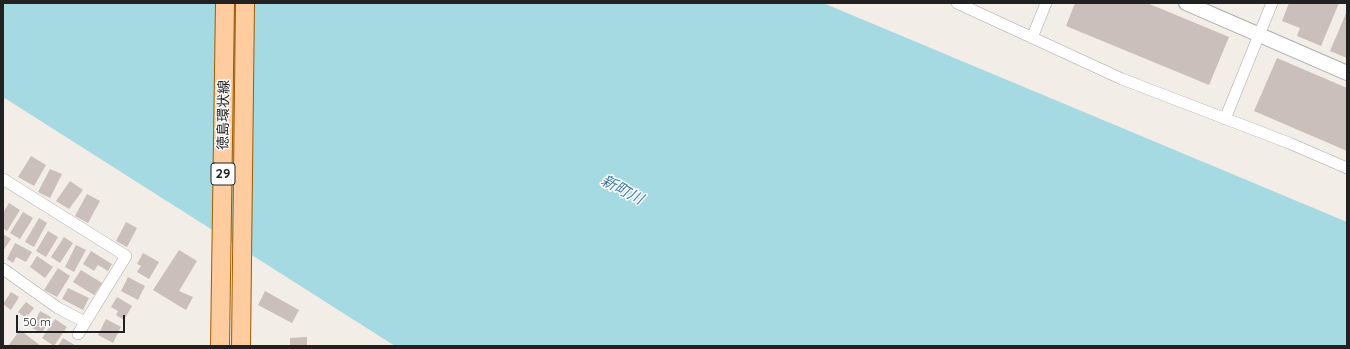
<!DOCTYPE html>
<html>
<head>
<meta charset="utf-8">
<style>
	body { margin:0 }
	#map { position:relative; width:1350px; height:349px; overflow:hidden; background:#f2ede7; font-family:Quicksand,sans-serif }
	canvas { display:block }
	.frame { position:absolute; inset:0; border:4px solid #212121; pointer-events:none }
	.scale { position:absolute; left:16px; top:315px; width:109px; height:18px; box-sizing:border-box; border:2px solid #212121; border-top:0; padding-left:5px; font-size:12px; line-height:14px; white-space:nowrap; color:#212121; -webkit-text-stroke:3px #fff; paint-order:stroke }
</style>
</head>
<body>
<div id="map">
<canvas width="1350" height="349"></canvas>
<div class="frame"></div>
<div class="scale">50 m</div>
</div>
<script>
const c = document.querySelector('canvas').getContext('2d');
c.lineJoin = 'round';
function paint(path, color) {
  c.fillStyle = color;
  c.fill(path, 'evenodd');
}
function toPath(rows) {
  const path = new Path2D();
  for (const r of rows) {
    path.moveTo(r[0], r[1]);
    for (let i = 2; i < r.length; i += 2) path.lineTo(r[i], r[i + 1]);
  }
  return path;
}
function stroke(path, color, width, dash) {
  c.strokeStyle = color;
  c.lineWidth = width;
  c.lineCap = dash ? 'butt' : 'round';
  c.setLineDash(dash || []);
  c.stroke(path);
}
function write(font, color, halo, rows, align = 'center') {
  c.font = font + ' Quicksand,"Noto Sans JP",sans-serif';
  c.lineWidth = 3;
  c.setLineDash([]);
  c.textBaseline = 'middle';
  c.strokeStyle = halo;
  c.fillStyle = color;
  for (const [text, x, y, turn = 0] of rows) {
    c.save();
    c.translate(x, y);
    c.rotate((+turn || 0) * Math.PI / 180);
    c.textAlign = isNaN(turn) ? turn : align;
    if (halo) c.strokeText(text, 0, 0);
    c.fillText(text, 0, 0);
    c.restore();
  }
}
const water = toPath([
	[3,3,823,3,1347,222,1347,346,395,346,3,97]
]);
const building = toPath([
	[1075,3,1147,3,1229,37,1209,85,1066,26],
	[1289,3,1339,3,1321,46,1297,36,1300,28,1282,21],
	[1347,11,1347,58,1330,51],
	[1277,58,1347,88,1347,151,1254,111],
	[31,156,46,165,34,186,18,177],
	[50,169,62,174,50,198,38,192],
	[70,181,83,190,69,209,56,201],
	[87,194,100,201,88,223,75,216],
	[9,203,20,210,7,231,3,228,3,213],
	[23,212,33,218,20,239,10,233],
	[39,218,47,223,34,247,25,242],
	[126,222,137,228,127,247,116,241],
	[48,231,58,237,46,257,36,251],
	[3,234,11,239,3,251],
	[64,237,73,243,60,263,51,257],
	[15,243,32,252,26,262,16,257,13,263,7,259],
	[76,245,86,250,74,272,65,267],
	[179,250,197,261,179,291,193,297,186,310,153,290],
	[91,251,112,264,108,271,98,265,94,271,83,264],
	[143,253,159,262,149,279,137,272,141,266,137,264],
	[37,256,53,267,45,278,30,267],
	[58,268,70,276,57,297,44,290],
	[81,270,102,283,94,295,73,282],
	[128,277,145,286,138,300,121,291],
	[68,288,89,298,83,310,62,299],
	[265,291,299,310,292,323,258,305],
	[11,292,19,297,11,310,3,304],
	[117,297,132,306,124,320,116,315,118,311,111,307],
	[26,302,34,308,26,318,18,312],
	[40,311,51,317,42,333,32,328],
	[55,319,67,327,54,346,42,338],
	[106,319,121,327,113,343,98,335],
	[20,330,41,346,8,346],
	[307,337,307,346,290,346,290,338],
	[63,338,76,346,58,346]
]);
const minor = toPath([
	[957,3,1122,79,1289,143,1347,168],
	[1032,38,1046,3],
	[1225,119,1272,3],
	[3,179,126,256,78,334],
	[3,269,58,308,85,322]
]);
const tertiary = toPath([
	[1186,3,1347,73]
]);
const primary = toPath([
	[220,346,225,3],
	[241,346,245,3]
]);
const shields = [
	[223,174,24]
];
const shieldNames = [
	["29",223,174]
];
const streetNames = [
	["徳島環状線",224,115,-89]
];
const waterNames = [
	["新町川",622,190,28]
];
paint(water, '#a5dae2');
paint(building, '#cabfba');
stroke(minor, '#a8a8a8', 12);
stroke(tertiary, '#a8a8a8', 16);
stroke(primary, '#9e5b00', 20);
stroke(minor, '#fff', 11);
stroke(tertiary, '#fff', 14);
stroke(primary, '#ffcc9f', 18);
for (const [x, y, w] of shields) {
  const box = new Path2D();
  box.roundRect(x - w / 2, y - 11, w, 22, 3);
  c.fillStyle = '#fff';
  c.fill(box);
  stroke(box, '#212121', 1);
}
write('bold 13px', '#212121', null, shieldNames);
write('14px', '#212121', '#fff', streetNames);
write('italic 15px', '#3d78a0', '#fff', waterNames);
</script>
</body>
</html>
